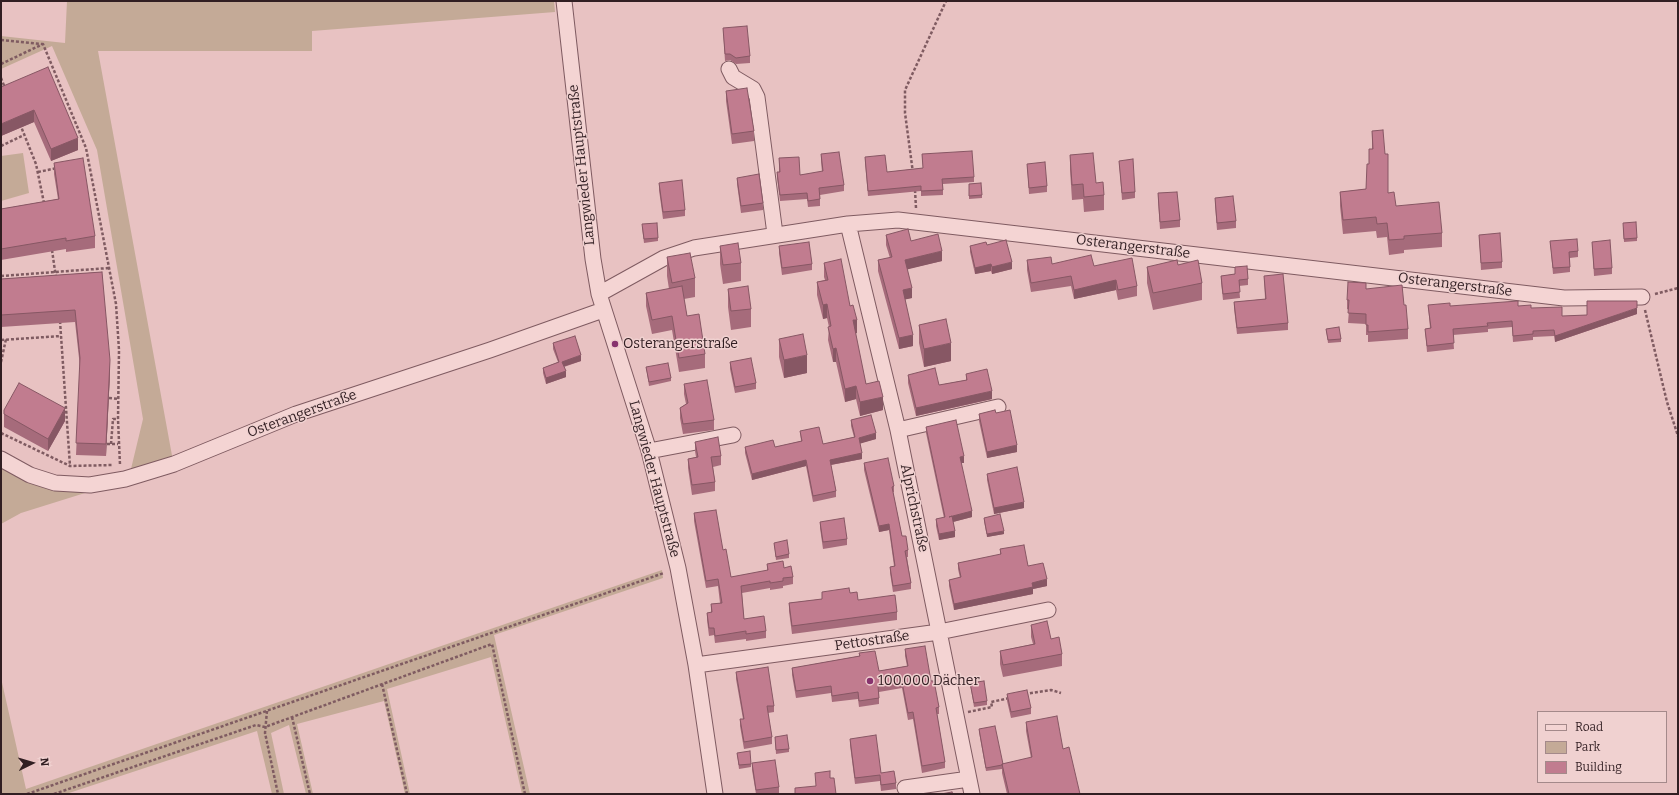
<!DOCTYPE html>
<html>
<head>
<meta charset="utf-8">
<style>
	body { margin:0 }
	#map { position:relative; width:1679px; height:795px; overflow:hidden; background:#e8c2c2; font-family:Bitter,serif }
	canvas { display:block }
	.frame { position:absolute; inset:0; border:2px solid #311e22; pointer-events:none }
	.legend { position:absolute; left:1537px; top:711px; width:130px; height:72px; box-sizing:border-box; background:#f0d1d0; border:1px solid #a4898a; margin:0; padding:5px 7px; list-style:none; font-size:12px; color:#311e22 }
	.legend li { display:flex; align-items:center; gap:8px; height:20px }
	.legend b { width:20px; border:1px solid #a4898a }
	.north { position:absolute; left:12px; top:743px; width:40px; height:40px; -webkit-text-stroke:3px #f0d1d0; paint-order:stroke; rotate:85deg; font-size:11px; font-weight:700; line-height:16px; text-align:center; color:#311e22 }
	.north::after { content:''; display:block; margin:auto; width:14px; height:18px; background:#311e22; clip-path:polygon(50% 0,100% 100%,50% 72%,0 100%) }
</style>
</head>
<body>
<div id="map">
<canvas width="1679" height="795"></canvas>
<div class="frame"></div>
<ul class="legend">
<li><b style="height:5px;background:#f4d4d3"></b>Road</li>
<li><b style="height:11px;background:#c4aa97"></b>Park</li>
<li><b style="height:11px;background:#c17c8f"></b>Building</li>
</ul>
<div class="north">N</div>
</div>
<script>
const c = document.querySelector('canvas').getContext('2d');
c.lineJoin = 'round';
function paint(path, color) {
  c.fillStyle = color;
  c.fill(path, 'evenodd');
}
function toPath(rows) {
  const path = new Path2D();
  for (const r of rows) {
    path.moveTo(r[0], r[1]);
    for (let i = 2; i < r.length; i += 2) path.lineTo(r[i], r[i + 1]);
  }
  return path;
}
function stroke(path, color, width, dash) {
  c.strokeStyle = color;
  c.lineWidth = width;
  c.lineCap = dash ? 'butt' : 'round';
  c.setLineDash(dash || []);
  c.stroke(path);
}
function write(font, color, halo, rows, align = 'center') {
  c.font = font + ' Bitter,serif';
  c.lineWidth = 3;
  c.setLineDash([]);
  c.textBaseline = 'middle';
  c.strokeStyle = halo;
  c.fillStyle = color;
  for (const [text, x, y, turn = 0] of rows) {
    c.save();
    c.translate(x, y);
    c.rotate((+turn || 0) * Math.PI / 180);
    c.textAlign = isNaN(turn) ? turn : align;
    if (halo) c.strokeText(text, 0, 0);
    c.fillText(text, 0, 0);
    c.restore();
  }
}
const green = toPath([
	[67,1,554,1,555,12,312,31,312,51,98,51,173,461,101,488,21,513,1,524,1,451,33,470,57,478,89,480,130,473,143,419,97,150,52,46,1,69,1,36,65,43],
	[23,153,29,193,1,201,1,156],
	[662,570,663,578,494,635,530,794,522,794,491,657,387,689,410,794,405,794,384,701,297,724,313,794,306,794,289,725,271,733,284,794,272,794,257,731,66,794,1,794,1,678,26,789]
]);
const path = toPath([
	[1,40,42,44],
	[1,64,43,44,86,148,116,304,119,350,118,419,120,465],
	[1,78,5,88],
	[20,124,36,164,44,203],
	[1,146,24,135],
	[38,172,57,168],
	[913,173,905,113,905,90,946,1],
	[915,190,916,208],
	[52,250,56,278],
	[1,276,109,268],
	[1655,294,1678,288],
	[1645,310,1667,402,1678,436],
	[60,321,70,466],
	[1,340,61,336],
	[1,362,6,339],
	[109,398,119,399],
	[1,433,70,466,113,465],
	[107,444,118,444],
	[111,444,113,419,118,419],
	[382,684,407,794],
	[1025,694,1051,690,1061,693],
	[267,711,265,733,278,794],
	[968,712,992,707,991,702,1010,698],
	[292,717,310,794],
	[27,794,664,573],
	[54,794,256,725,265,727,492,644,525,794]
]);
const minor = toPath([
	[564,1,593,259,599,294,649,451,678,568,696,665,715,794],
	[729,69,733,77,753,89,757,97,775,234],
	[848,224,898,430,972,794],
	[599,294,664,258,694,248,848,224,898,220,1564,298,1642,297],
	[898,430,998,407],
	[649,451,733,435],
	[1,459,30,475,55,483,90,485,125,479,174,464,296,414,490,350,603,310],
	[696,665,939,632,1048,610],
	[905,788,969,779]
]);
const wall = toPath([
	[723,28,750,56,750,63,736,64,730,60,725,61],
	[48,67,78,150,51,161,34,122,1,136],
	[726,91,754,131,754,141,732,144,726,101],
	[1372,131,1385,154,1388,193,1396,206,1442,233,1442,247,1404,250,1404,253,1389,255,1387,237,1377,238,1376,231,1343,234,1340,206,1340,192,1366,189,1369,164,1372,149],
	[821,154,844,185,844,191,820,195,820,206,808,207,807,199,780,201,777,178,777,172,779,172,779,158,800,175,822,172,821,161],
	[922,154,974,177,974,182,943,184,943,195,921,196,921,191,868,196,865,162,865,157,887,172,923,168],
	[1070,155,1096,183,1104,195,1104,210,1084,212,1083,199,1072,200,1070,170],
	[1119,161,1135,192,1135,198,1122,200],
	[54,163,95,236,95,248,66,252,66,249,1,260,1,209,58,199,54,174],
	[1027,164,1047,186,1047,192,1029,194],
	[737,178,763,203,763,210,741,213,737,184],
	[659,183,685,210,685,216,663,219,659,190],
	[969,184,982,195,982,198,969,199],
	[1158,193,1180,220,1180,227,1160,229,1158,200],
	[1215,198,1236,221,1236,228,1217,230,1215,204],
	[642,227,658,238,658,241,644,243],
	[1623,227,1637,238,1637,241,1624,242],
	[886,235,911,241,942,261,907,269,912,298,905,299,913,346,899,349,878,271,878,260,890,258,886,245],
	[1479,235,1502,262,1502,268,1481,270],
	[1550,241,1578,251,1578,257,1570,258,1570,272,1553,274],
	[1592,242,1612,268,1612,274,1594,276],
	[720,246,741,263,741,281,723,284,720,264],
	[779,246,812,264,812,270,782,275,779,253],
	[970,246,1012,269,992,274,991,271,975,274,970,252],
	[667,257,695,278,695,297,684,299,687,316,705,354,705,368,679,372,672,330,652,334,646,306,646,293,669,289,667,276],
	[1027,260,1052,264,1094,266,1137,286,1137,296,1118,300,1116,290,1074,299,1071,286,1031,292,1027,270],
	[824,263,850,306,857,333,855,333,866,384,883,410,860,416,856,399,845,402,836,362,833,362,828,340,829,327,827,318,823,319,817,295,817,282,825,280,824,277],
	[1178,265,1202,283,1202,300,1153,310,1147,283,1147,267],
	[1235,267,1248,279,1248,285,1239,286,1240,298,1223,300,1221,282,1221,276,1235,274],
	[102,272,110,372,106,456,76,455,80,367,75,322,1,327,1,279],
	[1264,276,1288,323,1288,330,1237,334,1234,308,1234,302,1265,299],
	[728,289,751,309,751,327,731,330,728,307],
	[1366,289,1404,305,1408,329,1408,339,1368,342,1368,335,1366,335,1366,324,1348,323,1349,310,1347,309,1347,300],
	[1428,305,1450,306,1518,306,1531,308,1562,316,1637,314,1555,342,1554,336,1533,337,1533,340,1513,342,1512,327,1488,329,1488,332,1453,335,1454,349,1427,352,1425,329,1430,328],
	[919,325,951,361,924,367,919,343],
	[1326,329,1341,339,1341,342,1328,343],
	[779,339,807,373,784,378,779,357],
	[553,343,581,361,564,367,566,377,546,384,543,373,543,368,558,362,553,349],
	[730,362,756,383,756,389,735,393,730,369],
	[646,367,671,378,671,381,649,386],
	[966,374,992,399,916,416,908,383,908,375,939,385,966,380],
	[684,384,714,420,714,430,683,434,680,418,680,408,686,404,684,394],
	[4,410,65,421,48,451,4,427],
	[996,413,1017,452,987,458,979,421,979,414],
	[851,420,876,439,860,443,862,459,831,465,836,491,836,497,813,502,806,466,752,480,745,453,745,447,775,447,801,441,800,431,823,444,854,437,851,426],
	[926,427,964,463,961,463,972,517,953,522,955,537,939,540,936,526,936,519,944,518,926,433],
	[695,442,721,456,721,465,713,467,715,482,715,491,692,495,688,468,688,459,696,457,695,451],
	[864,463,894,486,894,492,893,492,902,536,908,550,908,557,907,557,911,583,911,589,893,592,890,573,890,567,894,566,889,530,879,532,864,470],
	[987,474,1024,508,994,514,987,480],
	[694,513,723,550,731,577,767,571,767,564,784,568,793,577,793,584,783,586,783,588,770,590,770,588,742,593,744,619,766,631,766,638,746,641,746,639,715,643,714,635,709,636,707,620,707,613,711,612,711,604,720,603,718,586,706,588,694,521],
	[984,518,1004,534,987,537,984,521],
	[820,522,847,539,847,545,823,549,820,528],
	[774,543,789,554,789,558,776,560],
	[1000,549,1028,566,1047,586,1033,589,1033,594,954,610,949,586,949,580,960,578,958,569,958,563,1000,555],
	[822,592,850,593,858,600,897,612,897,620,792,634,789,611,789,603,822,599],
	[1031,625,1051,639,1062,654,1062,666,1003,677,1000,664,1000,651,1033,644,1031,637],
	[905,649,931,681,939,707,939,714,937,714,945,762,945,768,922,773,913,719,908,720,902,688,879,692,879,704,859,707,858,699,832,702,831,693,796,698,792,675,792,668,859,656,859,653,879,671,907,666,905,656],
	[736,672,774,706,774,712,768,713,772,737,772,744,744,749,740,726,740,719,743,719,736,679],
	[970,683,987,701,987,705,974,707],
	[1007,694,1031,708,1031,714,1011,718,1007,701],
	[1026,722,1063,749,1080,794,1007,794,1002,773,1002,769,986,771,979,732,979,729,1003,764,1031,758,1026,731],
	[775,737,789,749,789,752,776,754],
	[850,739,881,773,896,783,896,789,881,791,880,781,855,784,850,745],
	[737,753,751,764,751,767,739,769],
	[752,763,779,787,779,794,756,794,752,770]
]);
const shadedWall = toPath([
	[34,110,34,122,1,136,1,124],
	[78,138,78,150,51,161,51,149],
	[942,251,942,261,905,270,905,260],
	[1012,262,1012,269,992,274,992,267],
	[991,264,991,271,975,274,975,268],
	[1116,280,1116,290,1074,299,1074,290],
	[912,288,912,298,903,300,903,290],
	[827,304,827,318,823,319,823,305],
	[1637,308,1637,314,1555,342,1555,336],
	[853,320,857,320,857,333,853,334],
	[913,335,913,346,899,349,899,338],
	[951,343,951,361,924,367,924,349],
	[836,348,836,362,833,362,833,349],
	[581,355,581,361,562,367,562,362],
	[807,355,807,373,784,378,784,360],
	[110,360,110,372,106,456,106,444],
	[566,371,566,377,546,384,546,378],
	[856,386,856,399,845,402,845,389],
	[992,391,992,399,916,416,916,408],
	[883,397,883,410,860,416,860,402],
	[65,408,65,421,48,451,48,439],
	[876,433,876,439,859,444,859,438],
	[1017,445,1017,452,987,458,987,452],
	[862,453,862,459,830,465,830,460],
	[964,456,964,463,960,463,960,457],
	[806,460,806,466,752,480,752,474],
	[1024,502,1024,508,994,514,994,508],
	[972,511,972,517,949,523,949,517],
	[889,524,889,530,879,532,879,526],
	[955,531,955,537,939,540,939,534],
	[1004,531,1004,534,987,537,987,534],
	[1047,579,1047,586,1033,589,1033,594,954,610,954,604,1032,583]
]);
const building = toPath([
	[747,26,750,56,736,58,730,54,725,54,723,28,747,26],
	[48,67,78,138,51,149,34,110,1,124,1,87,48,67],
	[747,88,754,131,732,134,726,91,747,88],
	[1383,130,1385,154,1388,154,1388,193,1394,192,1396,206,1439,202,1442,233,1404,236,1404,239,1389,240,1387,223,1377,224,1376,217,1343,220,1340,192,1366,189,1367,164,1369,164,1369,149,1373,149,1372,131,1383,130],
	[972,151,974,177,942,179,943,190,921,191,921,186,868,191,865,157,885,155,887,172,923,168,922,154,972,151],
	[839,152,844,185,819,188,820,199,808,201,807,193,780,195,777,172,780,172,779,158,799,157,800,175,823,171,821,154,839,152],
	[1093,153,1096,183,1103,182,1104,195,1084,197,1083,184,1072,185,1070,155,1093,153],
	[83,158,95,236,66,241,66,238,1,249,1,209,59,199,54,163,83,158],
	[1133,159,1135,192,1122,193,1119,161,1133,159],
	[1045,162,1047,186,1029,188,1027,164,1045,162],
	[759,174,763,203,741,206,737,178,759,174],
	[682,180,685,210,663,212,659,183,682,180],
	[981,183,982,195,969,196,969,184,981,183],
	[1177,192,1180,220,1160,222,1158,193,1177,192],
	[1233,196,1236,221,1217,223,1215,198,1233,196],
	[1636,222,1637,238,1624,239,1623,223,1636,222],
	[657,223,658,238,644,239,642,224,657,223],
	[908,229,911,241,938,234,942,251,905,260,912,288,903,290,913,335,899,338,878,260,892,257,886,235,908,229],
	[1500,233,1502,262,1481,263,1479,235,1500,233],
	[1577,239,1578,251,1569,252,1570,267,1553,268,1550,241,1577,239],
	[1006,240,1012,262,992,267,991,264,975,268,970,246,986,242,987,245,1006,240],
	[1610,240,1612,268,1594,269,1592,242,1610,240],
	[809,242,812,264,782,268,779,246,809,242],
	[738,243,741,263,723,265,720,246,738,243],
	[690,253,695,278,672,283,667,257,690,253],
	[1091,255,1094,266,1132,258,1137,286,1118,290,1116,280,1074,290,1071,276,1031,283,1027,260,1051,257,1052,264,1091,255],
	[841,259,850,306,853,305,857,320,853,320,866,384,879,381,883,397,860,402,856,386,845,389,836,348,833,349,828,327,831,326,827,304,823,305,817,282,828,280,824,263,841,259],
	[1177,260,1178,265,1198,260,1202,283,1153,293,1147,267,1177,260],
	[1247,266,1248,279,1239,280,1240,292,1223,294,1221,276,1235,274,1235,267,1247,266],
	[102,272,110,360,106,444,76,443,80,358,75,310,1,315,1,279,102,272],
	[1283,274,1288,323,1237,328,1234,302,1266,299,1264,276,1283,274],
	[1348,282,1366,283,1366,289,1402,285,1404,305,1406,305,1408,329,1368,332,1368,325,1366,325,1366,314,1348,313,1349,300,1347,300,1348,282],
	[682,286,687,316,699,314,705,354,679,358,672,316,652,320,646,293,682,286],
	[748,286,751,309,731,311,728,289,748,286],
	[1518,301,1518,306,1531,305,1531,308,1562,307,1562,316,1587,315,1587,301,1637,301,1637,308,1555,336,1554,330,1533,331,1533,334,1513,336,1512,321,1487,323,1488,326,1453,329,1454,343,1427,346,1425,329,1431,328,1428,305,1450,303,1450,306,1518,301],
	[946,319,951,343,924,349,919,325,946,319],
	[1339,327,1341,339,1328,340,1326,329,1339,327],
	[803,334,807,355,784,360,779,339,803,334],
	[575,336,581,355,562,362,566,371,546,378,543,368,559,362,553,343,575,336],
	[751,358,756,383,735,387,730,362,751,358],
	[668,363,671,378,649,382,646,367,668,363],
	[935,368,939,385,967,380,966,374,987,369,992,391,916,408,908,375,935,368],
	[707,380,714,420,683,424,680,408,688,403,684,384,707,380],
	[19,383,65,408,48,439,4,414,4,410,19,383],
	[995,410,996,413,1010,410,1017,445,987,452,979,414,995,410],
	[871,415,876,433,859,438,862,453,830,460,836,491,813,496,806,460,752,474,745,447,773,440,775,447,802,441,800,431,819,427,823,444,855,437,851,420,871,415],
	[956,420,964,456,960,457,972,511,949,517,952,516,955,531,939,534,936,519,945,517,926,427,956,420],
	[718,437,721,456,711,457,715,482,692,485,688,459,698,457,695,442,718,437],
	[888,458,894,486,892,487,902,536,906,536,908,550,905,551,911,583,893,586,890,567,895,566,889,524,879,526,864,463,888,458],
	[1017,467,1024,502,994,508,987,474,1017,467],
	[716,510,723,550,726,549,731,577,768,570,767,564,783,561,784,568,791,566,793,577,783,578,783,581,770,583,770,581,741,586,744,619,764,616,766,631,746,634,746,631,715,636,714,628,709,628,707,613,712,612,711,604,722,603,718,579,706,581,694,513,716,510],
	[1000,514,1004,531,987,534,984,518,1000,514],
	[844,518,847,539,823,542,820,522,844,518],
	[787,540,789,554,776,557,774,543,787,540],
	[1024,545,1028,566,1043,563,1047,579,1032,583,1033,587,954,604,949,580,961,577,958,563,1001,554,1000,549,1024,545],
	[849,588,850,593,857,592,858,600,895,595,897,612,792,626,789,603,822,599,822,592,849,588],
	[1047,621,1051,639,1059,637,1062,654,1003,665,1000,651,1035,644,1031,625,1047,621],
	[925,646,931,681,934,681,939,707,936,708,945,762,922,766,913,712,908,713,902,682,878,686,879,698,859,701,858,692,832,696,831,686,796,691,792,668,860,656,859,653,875,651,879,671,908,666,905,649,925,646],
	[768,667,774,706,767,706,772,737,744,742,740,719,744,719,736,672,768,667],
	[984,681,987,701,974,703,970,683,984,681],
	[1027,690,1031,708,1011,712,1007,694,1027,690],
	[1057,716,1063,749,1069,747,1080,794,1009,794,1002,764,1032,757,1026,722,1057,716],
	[995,726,1003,764,1002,764,1002,765,986,768,979,729,995,726],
	[787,735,789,749,776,750,775,737,787,735],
	[876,735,881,773,894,771,896,783,881,785,880,775,855,778,850,739,876,735],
	[750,751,751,764,739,765,737,753,750,751],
	[775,760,779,787,756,790,752,763,775,760],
	[830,771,830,778,834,778,836,794,795,794,795,788,816,786,815,773,830,771],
	[952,792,953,794,941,794,952,792]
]);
const markers = [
	[615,344,4,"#87336e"],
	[870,681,4,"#87336e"]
];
const streetNames = [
	["Langwieder Hauptstraße",582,165,-96],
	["Osterangerstraße",1133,247,7],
	["Osterangerstraße",1455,285,7],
	["Osterangerstraße",302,414,-20],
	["Langwieder Hauptstraße",654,479,75],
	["Alprichstraße",914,508,78],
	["Pettostraße",872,641,-8]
];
const poiNames = [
	["Osterangerstraße",623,344],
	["100.000 Dächer",878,681]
];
paint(green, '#c4aa97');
stroke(minor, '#7f5b61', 17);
stroke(path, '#7f5b61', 2.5, [3, 2]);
stroke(minor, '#f4d4d3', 15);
paint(wall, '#a66b7b');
paint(shadedWall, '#875764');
paint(building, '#c17c8f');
stroke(building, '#875764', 1);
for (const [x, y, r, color] of markers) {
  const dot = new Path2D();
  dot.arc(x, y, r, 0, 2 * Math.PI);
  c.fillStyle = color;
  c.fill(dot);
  stroke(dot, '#f0d1d0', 1.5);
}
write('14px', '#311e22', '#f0d1d0', streetNames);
write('14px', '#311e22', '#f0d1d0', poiNames, 'left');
</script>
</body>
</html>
